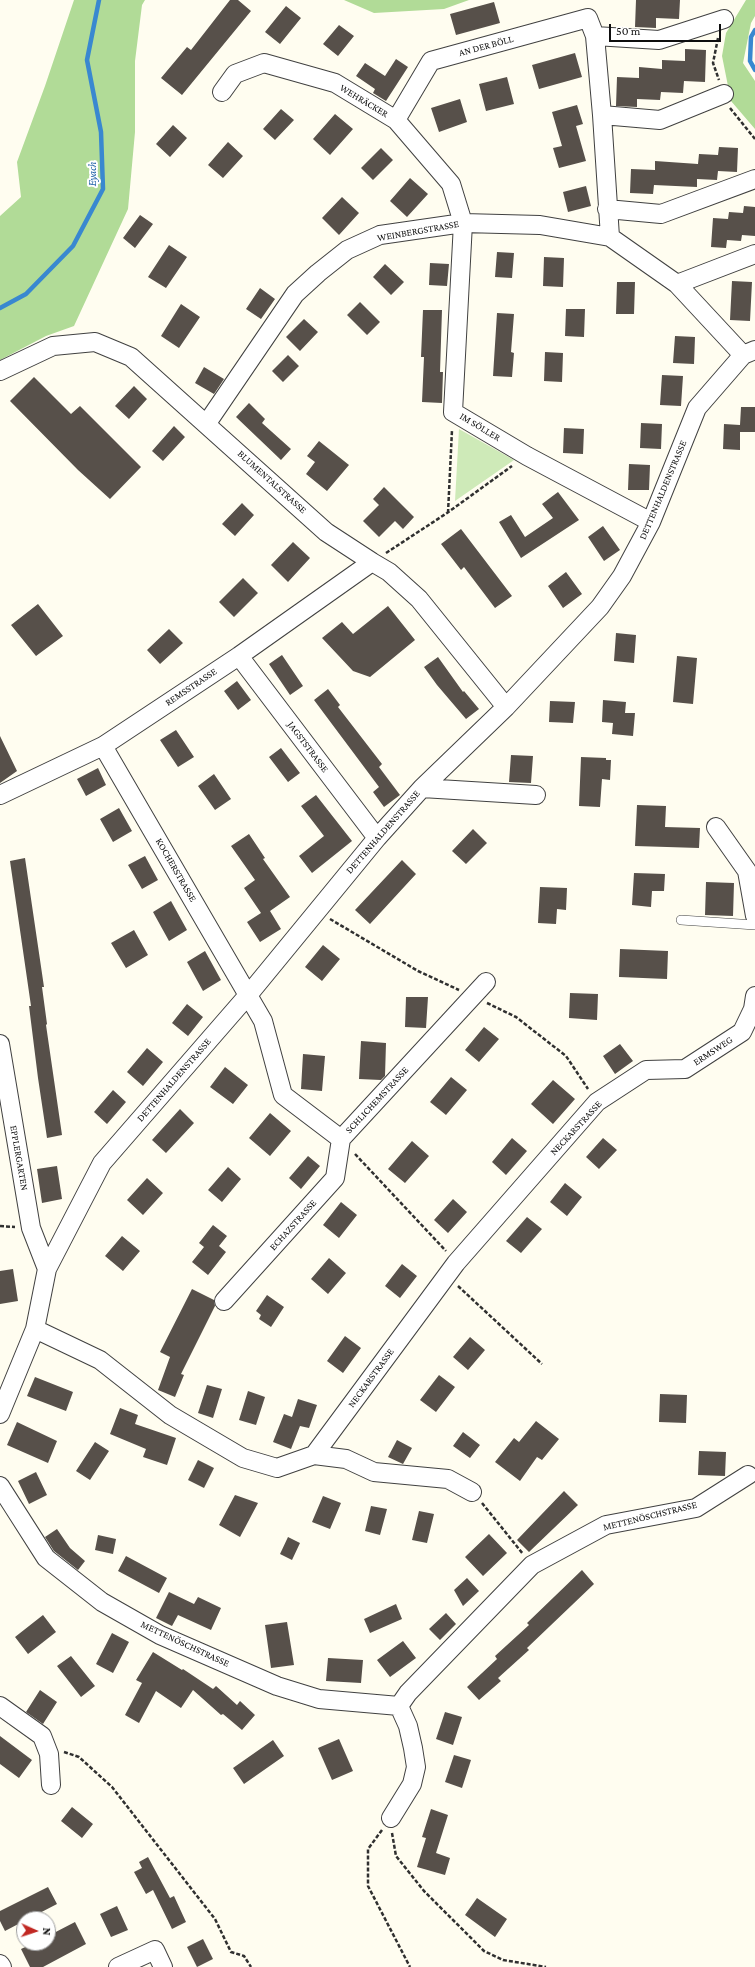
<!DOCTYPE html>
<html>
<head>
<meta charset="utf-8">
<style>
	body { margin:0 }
	#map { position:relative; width:755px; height:1967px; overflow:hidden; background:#fffdf0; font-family:"Crimson Pro",serif }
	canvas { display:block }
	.north { position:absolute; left:16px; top:1911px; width:40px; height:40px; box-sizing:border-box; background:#fff; border:1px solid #9f9f9f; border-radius:50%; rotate:93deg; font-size:11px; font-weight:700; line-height:16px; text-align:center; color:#0e0e0e }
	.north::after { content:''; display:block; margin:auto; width:14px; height:18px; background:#c12823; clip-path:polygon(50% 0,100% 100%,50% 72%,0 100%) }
	.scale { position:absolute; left:609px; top:24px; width:112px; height:18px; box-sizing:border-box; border:2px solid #0e0e0e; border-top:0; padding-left:5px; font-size:12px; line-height:14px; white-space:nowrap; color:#0e0e0e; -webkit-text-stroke:3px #fff; paint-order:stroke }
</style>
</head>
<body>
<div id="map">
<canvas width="755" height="1967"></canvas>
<div class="north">N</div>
<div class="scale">50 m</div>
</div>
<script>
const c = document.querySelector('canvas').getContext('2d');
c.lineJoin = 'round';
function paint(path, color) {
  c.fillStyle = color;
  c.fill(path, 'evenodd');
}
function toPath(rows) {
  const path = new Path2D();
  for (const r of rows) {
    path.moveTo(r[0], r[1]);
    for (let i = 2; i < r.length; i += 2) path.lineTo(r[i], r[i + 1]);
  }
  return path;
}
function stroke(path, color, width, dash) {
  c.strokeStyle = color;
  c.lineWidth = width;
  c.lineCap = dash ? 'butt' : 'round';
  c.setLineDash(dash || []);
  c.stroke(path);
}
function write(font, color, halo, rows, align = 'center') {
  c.font = font + ' "Crimson Pro",serif';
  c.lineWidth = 4;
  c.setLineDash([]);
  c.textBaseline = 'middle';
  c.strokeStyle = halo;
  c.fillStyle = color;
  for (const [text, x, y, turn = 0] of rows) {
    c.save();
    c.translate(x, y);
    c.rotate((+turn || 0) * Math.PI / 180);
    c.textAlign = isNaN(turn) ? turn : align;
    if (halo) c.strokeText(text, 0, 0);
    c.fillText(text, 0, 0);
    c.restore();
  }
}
const green = toPath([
	[459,429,514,460,455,501]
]);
const forest = toPath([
	[74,0,145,0,142,5,135,61,135,132,128,209,74,326,46,336,0,360,0,216,21,197,17,162,45,86],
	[344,0,469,0,444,9,374,13],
	[746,0,755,0,755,16,751,23,743,63,755,81,755,129,731,101,722,56,726,33]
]);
const stream = toPath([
	[755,30,751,37,750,61,755,70],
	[0,308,26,294,73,246,103,189,101,132,87,60,99,0]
]);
const building = toPath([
	[230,0,238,0,251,11,182,95,161,78,187,47,191,50],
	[636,0,680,0,679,19,656,18,656,28,635,27],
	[494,2,500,23,456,35,450,14],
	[286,6,301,18,280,44,265,32],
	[339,25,354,36,338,56,323,44],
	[685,49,706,50,705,82,684,81,683,93,661,92,660,100,637,99,637,107,616,106,617,77,639,78,639,67,662,69,662,60,685,61],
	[575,53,582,77,539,89,532,65],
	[396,59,408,67,386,101,373,93,375,89,356,76,365,63,385,76],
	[507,77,514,104,486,111,479,84],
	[460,99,467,122,439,132,431,108],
	[577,105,583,124,576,126,586,161,559,168,553,148,562,146,552,112],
	[281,109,294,120,275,140,263,129],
	[335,114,353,129,330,155,313,139],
	[173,125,187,138,170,157,156,144],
	[228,142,243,156,223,178,208,165],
	[719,147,738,148,737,172,718,171,717,180,697,179,697,187,654,185,653,194,630,193,631,169,655,170,655,161,698,164,699,154,718,155],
	[381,148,393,160,373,180,361,168],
	[410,178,428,194,407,217,390,201],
	[586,186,591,206,568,212,563,192],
	[342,197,359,213,339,235,322,218],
	[744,206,755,207,755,236,742,235,741,241,727,240,726,248,711,247,713,218,728,219,729,212,743,213],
	[140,215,153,224,135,248,123,238],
	[169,245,187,257,166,288,148,277],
	[497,252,514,253,512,278,495,277],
	[544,257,564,258,563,287,543,286],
	[430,263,449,264,447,286,429,285],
	[385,264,404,282,391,295,373,277],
	[732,281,752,282,750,321,730,320],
	[617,282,635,282,634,314,616,314],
	[260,288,275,299,261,319,246,309],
	[360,302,380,322,367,335,347,315],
	[181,304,200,317,179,348,161,336],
	[566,309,585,309,584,337,565,336],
	[423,310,442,310,440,372,443,372,442,403,422,402,424,357,421,357],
	[497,313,514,314,511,352,514,353,512,377,493,376],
	[304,319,318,332,300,351,286,337],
	[675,336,695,337,694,364,673,363],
	[545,352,563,353,562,382,544,381],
	[288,355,299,366,283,382,272,371],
	[204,367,224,379,214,394,195,383],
	[662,375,683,376,681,406,660,405],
	[34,377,71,414,80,406,141,467,110,499,78,470,10,401],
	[134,386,147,399,129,419,115,406],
	[249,403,265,419,262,423,291,449,281,460,236,417],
	[741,407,755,407,755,432,740,432,740,450,723,449,724,424,740,425],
	[641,423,662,424,661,449,640,448],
	[174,426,185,437,163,461,152,451],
	[564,428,584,429,583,454,563,453],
	[319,441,349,465,327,491,306,474,315,462,307,456],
	[629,464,650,465,649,490,628,490],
	[384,487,414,517,403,529,395,521,379,537,363,521,379,505,373,499],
	[558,492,579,520,521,558,499,522,511,515,525,537,553,518,542,504],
	[242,503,254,515,235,536,222,524],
	[603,526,620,550,604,561,588,537],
	[461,529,512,596,495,608,464,567,461,570,441,544],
	[293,542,310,558,288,582,271,565],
	[566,572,582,594,563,608,548,586],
	[243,578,258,593,234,617,219,602],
	[38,604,63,636,36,656,11,625],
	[388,606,415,640,370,677,353,671,322,638,342,622,353,634],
	[169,629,183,643,160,664,147,650],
	[616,633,636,635,634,663,614,661],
	[282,655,303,686,290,695,269,664],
	[677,656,697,658,693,704,673,702],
	[438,657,463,692,464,691,479,709,466,719,437,685,424,667],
	[237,681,251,700,238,710,224,691],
	[328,689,340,705,338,707,382,764,379,767,400,795,384,807,373,792,379,787,314,700],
	[603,700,626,702,625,713,635,713,633,736,612,734,613,723,602,722],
	[550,701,575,702,573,723,549,722],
	[176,730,194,757,178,767,160,740],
	[0,736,17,771,0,783],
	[281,748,300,773,288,782,269,757],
	[511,755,533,756,531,783,509,782],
	[581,757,606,758,606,760,611,760,610,780,602,779,600,807,579,806],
	[98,768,106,785,86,796,77,779],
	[214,774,231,799,215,810,198,786],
	[316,795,352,841,312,873,299,856,324,836,301,806],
	[637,805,666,806,665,827,700,828,699,848,635,846],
	[119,808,132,831,113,842,100,819],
	[473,829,487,843,466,864,452,851],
	[249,834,265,858,263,859,290,897,270,911,281,929,260,942,247,922,261,913,244,888,255,880,231,846],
	[145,856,158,880,142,889,128,865],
	[25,858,44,987,42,987,47,1024,46,1025,62,1135,47,1138,38,1078,29,1006,31,1006,10,861],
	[402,860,416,874,370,924,355,910],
	[634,873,665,874,664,891,652,891,651,907,632,905],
	[706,882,734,883,733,916,705,915],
	[540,887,567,888,566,910,557,909,556,924,538,923],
	[171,901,187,930,169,941,153,912],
	[134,930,148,955,126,968,111,943],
	[323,945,340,959,322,981,305,967],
	[620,949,668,951,667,979,619,977],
	[205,951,221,980,203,991,187,962],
	[570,993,598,994,597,1020,569,1018],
	[406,997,428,997,426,1028,405,1027],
	[187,1004,203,1017,188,1036,172,1023],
	[484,1027,499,1039,479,1062,465,1050],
	[361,1041,386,1043,385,1076,381,1080,359,1079],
	[620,1044,633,1061,615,1074,603,1056],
	[147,1048,163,1062,143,1086,127,1072],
	[303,1054,325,1056,322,1091,301,1089],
	[225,1067,248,1085,233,1104,210,1087],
	[451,1077,467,1090,446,1115,430,1102],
	[553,1080,575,1099,553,1124,531,1104],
	[113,1090,126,1102,107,1124,94,1112],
	[180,1109,194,1123,166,1153,152,1140],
	[270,1113,291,1131,270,1156,249,1138],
	[512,1138,527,1151,506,1175,492,1162],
	[603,1138,617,1150,599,1169,586,1157],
	[412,1141,429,1156,405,1183,388,1169],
	[308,1156,320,1166,301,1189,289,1178],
	[57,1166,62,1199,42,1203,37,1169],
	[228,1167,241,1179,222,1202,208,1190],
	[147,1178,163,1193,143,1215,127,1200],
	[565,1183,582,1197,567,1216,550,1202],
	[453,1199,467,1212,448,1233,434,1220],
	[341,1202,357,1215,339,1238,323,1225],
	[527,1217,542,1229,521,1253,506,1241],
	[213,1225,227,1236,219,1246,226,1252,208,1275,192,1262,204,1247,199,1243],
	[122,1236,140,1251,123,1271,105,1256],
	[329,1258,346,1273,328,1294,311,1279],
	[402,1264,417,1276,400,1298,385,1286],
	[13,1269,18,1301,0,1304,0,1271],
	[192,1289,214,1300,215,1306,181,1374,184,1375,175,1397,158,1390,170,1357,160,1352],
	[267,1295,284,1307,271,1327,259,1319,261,1315,256,1311],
	[345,1336,361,1348,343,1373,327,1361],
	[470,1337,485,1350,468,1370,453,1357],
	[439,1375,455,1387,436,1412,420,1400],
	[35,1377,73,1392,66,1411,27,1396],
	[207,1385,222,1389,213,1418,198,1413],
	[248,1391,265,1397,256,1425,239,1420],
	[660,1394,687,1395,686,1423,659,1422],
	[298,1399,317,1405,309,1428,300,1426,291,1449,273,1442,284,1414,292,1417],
	[120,1408,138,1415,135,1424,176,1438,167,1465,143,1457,146,1449,110,1434],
	[536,1421,559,1439,542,1460,537,1457,520,1481,495,1462,514,1438,519,1442],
	[17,1422,57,1441,48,1463,7,1445],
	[463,1432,480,1445,470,1458,453,1446],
	[397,1440,412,1448,403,1464,388,1457],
	[95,1442,109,1451,90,1480,76,1471],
	[699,1451,726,1452,725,1476,698,1475],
	[198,1460,214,1468,204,1488,188,1480],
	[36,1472,47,1495,29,1504,18,1481],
	[564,1491,578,1505,529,1552,517,1540],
	[235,1495,258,1503,240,1537,219,1525],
	[323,1496,341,1503,330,1529,312,1522],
	[371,1506,387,1509,380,1535,365,1531],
	[419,1511,434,1514,427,1543,412,1540],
	[57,1529,70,1548,85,1561,78,1570,54,1551,45,1537],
	[489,1534,507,1553,483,1576,465,1557],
	[98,1535,116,1539,113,1554,95,1550],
	[288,1537,300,1543,292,1560,280,1554],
	[126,1556,167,1578,159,1593,118,1571],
	[582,1570,594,1584,527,1648,529,1650,498,1678,501,1681,479,1700,467,1687,497,1659,495,1656,529,1625,527,1623],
	[467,1578,479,1591,463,1606,454,1590],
	[169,1592,194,1604,198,1597,221,1608,211,1630,178,1615,172,1626,156,1618],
	[396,1604,402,1619,370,1633,364,1619],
	[446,1613,456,1624,440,1640,429,1629],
	[43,1615,56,1632,28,1654,15,1637],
	[287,1622,294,1665,271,1668,265,1625],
	[112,1633,129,1642,113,1673,96,1664],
	[403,1641,416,1658,390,1677,377,1660],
	[153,1652,182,1670,183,1669,213,1689,216,1686,237,1705,240,1701,255,1715,242,1730,223,1714,221,1715,193,1690,181,1708,156,1691,139,1723,125,1715,142,1683,136,1680],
	[71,1656,95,1686,81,1697,57,1666],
	[328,1658,363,1660,361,1683,326,1681],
	[40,1690,57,1702,43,1724,26,1712],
	[445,1712,462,1717,453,1745,436,1739],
	[0,1736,32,1760,19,1778,0,1764],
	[339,1739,353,1771,332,1780,318,1748],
	[273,1740,284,1756,244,1784,233,1768],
	[454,1755,471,1760,462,1788,445,1782],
	[72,1807,93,1824,82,1838,61,1821],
	[431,1809,448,1815,436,1853,450,1858,445,1875,417,1867,426,1838,422,1837],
	[148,1857,170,1898,174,1896,186,1922,172,1929,153,1890,146,1894,134,1872,142,1868,139,1862],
	[48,1887,57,1904,28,1919,24,1919,24,1921,5,1931,0,1921,0,1911],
	[477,1898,507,1919,495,1937,465,1915],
	[117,1906,128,1930,111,1937,100,1914],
	[75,1922,86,1944,43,1967,30,1967,21,1949,34,1943,48,1943,48,1936],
	[203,1939,213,1959,197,1967,187,1947]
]);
const path = toPath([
	[718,38,713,63,719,80],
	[730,108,755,139],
	[448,513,452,430],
	[386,553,447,513,512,466],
	[330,919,418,971,459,990],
	[487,1003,516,1017,566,1056,588,1089],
	[355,1154,446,1251],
	[0,1226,15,1227],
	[458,1286,542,1364],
	[482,1503,523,1554],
	[64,1752,79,1757,112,1787,215,1919,231,1952,244,1956,251,1967],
	[382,1830,368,1849,368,1886,410,1967],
	[392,1833,396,1856,424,1891,484,1951,503,1960,546,1967]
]);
const service = toPath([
	[681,920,755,925]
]);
const minor = toPath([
	[595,36,659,40,724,19],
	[222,92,235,74,264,63,335,83,396,120,451,184,463,223,453,412,527,456,651,522],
	[602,115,660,120,724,94],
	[396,120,431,61,588,18,595,36,602,115,610,237],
	[607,209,661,214,755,179],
	[677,284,755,254],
	[0,371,53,346,95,342,131,357,326,532,372,562,389,572,419,599,506,707],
	[207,423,295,294,318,273,347,250,380,235,463,223,540,225,610,237,677,284,743,355],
	[239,656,377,838],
	[103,746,263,1021,283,1095,341,1139,486,982],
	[422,788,536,795],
	[0,795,103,746,239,656,372,562],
	[716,827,747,871,755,916],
	[0,1044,31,1228,47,1269],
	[224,1301,335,1178,341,1139],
	[35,1329,100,1360,170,1415,243,1458,277,1468,314,1455,456,1263,597,1102,646,1070,685,1069,742,1032,753,1009,755,996],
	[0,1414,35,1329,47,1269,102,1163,249,994,377,838,422,788,506,707,600,607,622,576,651,522,697,408,743,355,755,350],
	[314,1455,346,1459,374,1472,448,1479,472,1492],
	[0,1486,46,1558,102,1602,160,1635,277,1686,319,1699,399,1706,408,1693,532,1565,606,1525,696,1508,748,1475],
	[0,1706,42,1736,49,1754,51,1785],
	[391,1818,412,1784,416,1767,413,1748,408,1726,399,1706],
	[0,1964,2,1967],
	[118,1967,155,1950,163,1967]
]);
const streetNames = [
	["AN DER BÖLL",486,46,-15],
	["WEHRÄCKER",364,101,31],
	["WEINBERGSTRASSE",418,231,-10],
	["IM SÖLLER",480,427,31],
	["BLUMENTALSTRASSE",272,482,42],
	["DETTENHALDENSTRASSE",663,490,-67],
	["REMSSTRASSE",191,687,-34],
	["JAGSTSTRASSE",308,747,53],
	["DETTENHALDENSTRASSE",383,832,-49],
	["KOCHERSTRASSE",176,870,60],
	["ERMSWEG",713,1051,-33],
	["DETTENHALDENSTRASSE",174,1080,-49],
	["SCHLICHEMSTRASSE",377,1100,-47],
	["NECKARSTRASSE",576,1128,-47],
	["EPPLERGARTEN",19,1158,80],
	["ECHAZSTRASSE",293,1225,-48],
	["NECKARSTRASSE",371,1378,-54],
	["METTENÖSCHSTRASSE",650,1516,-14],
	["METTENÖSCHSTRASSE",185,1644,25]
];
const waterNames = [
	["Eyach",93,174,-90]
];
paint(green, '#ceeab8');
paint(forest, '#b1db97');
stroke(stream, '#3988d0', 4.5);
paint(building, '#57504a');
stroke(service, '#414141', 10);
stroke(minor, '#414141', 20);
stroke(path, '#303030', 2.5, [4, 2]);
stroke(service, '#fff', 9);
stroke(minor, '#fff', 18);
write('10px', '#0e0e0e', '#fff', streetNames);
write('italic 11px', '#155aa3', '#fff', waterNames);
</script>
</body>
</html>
